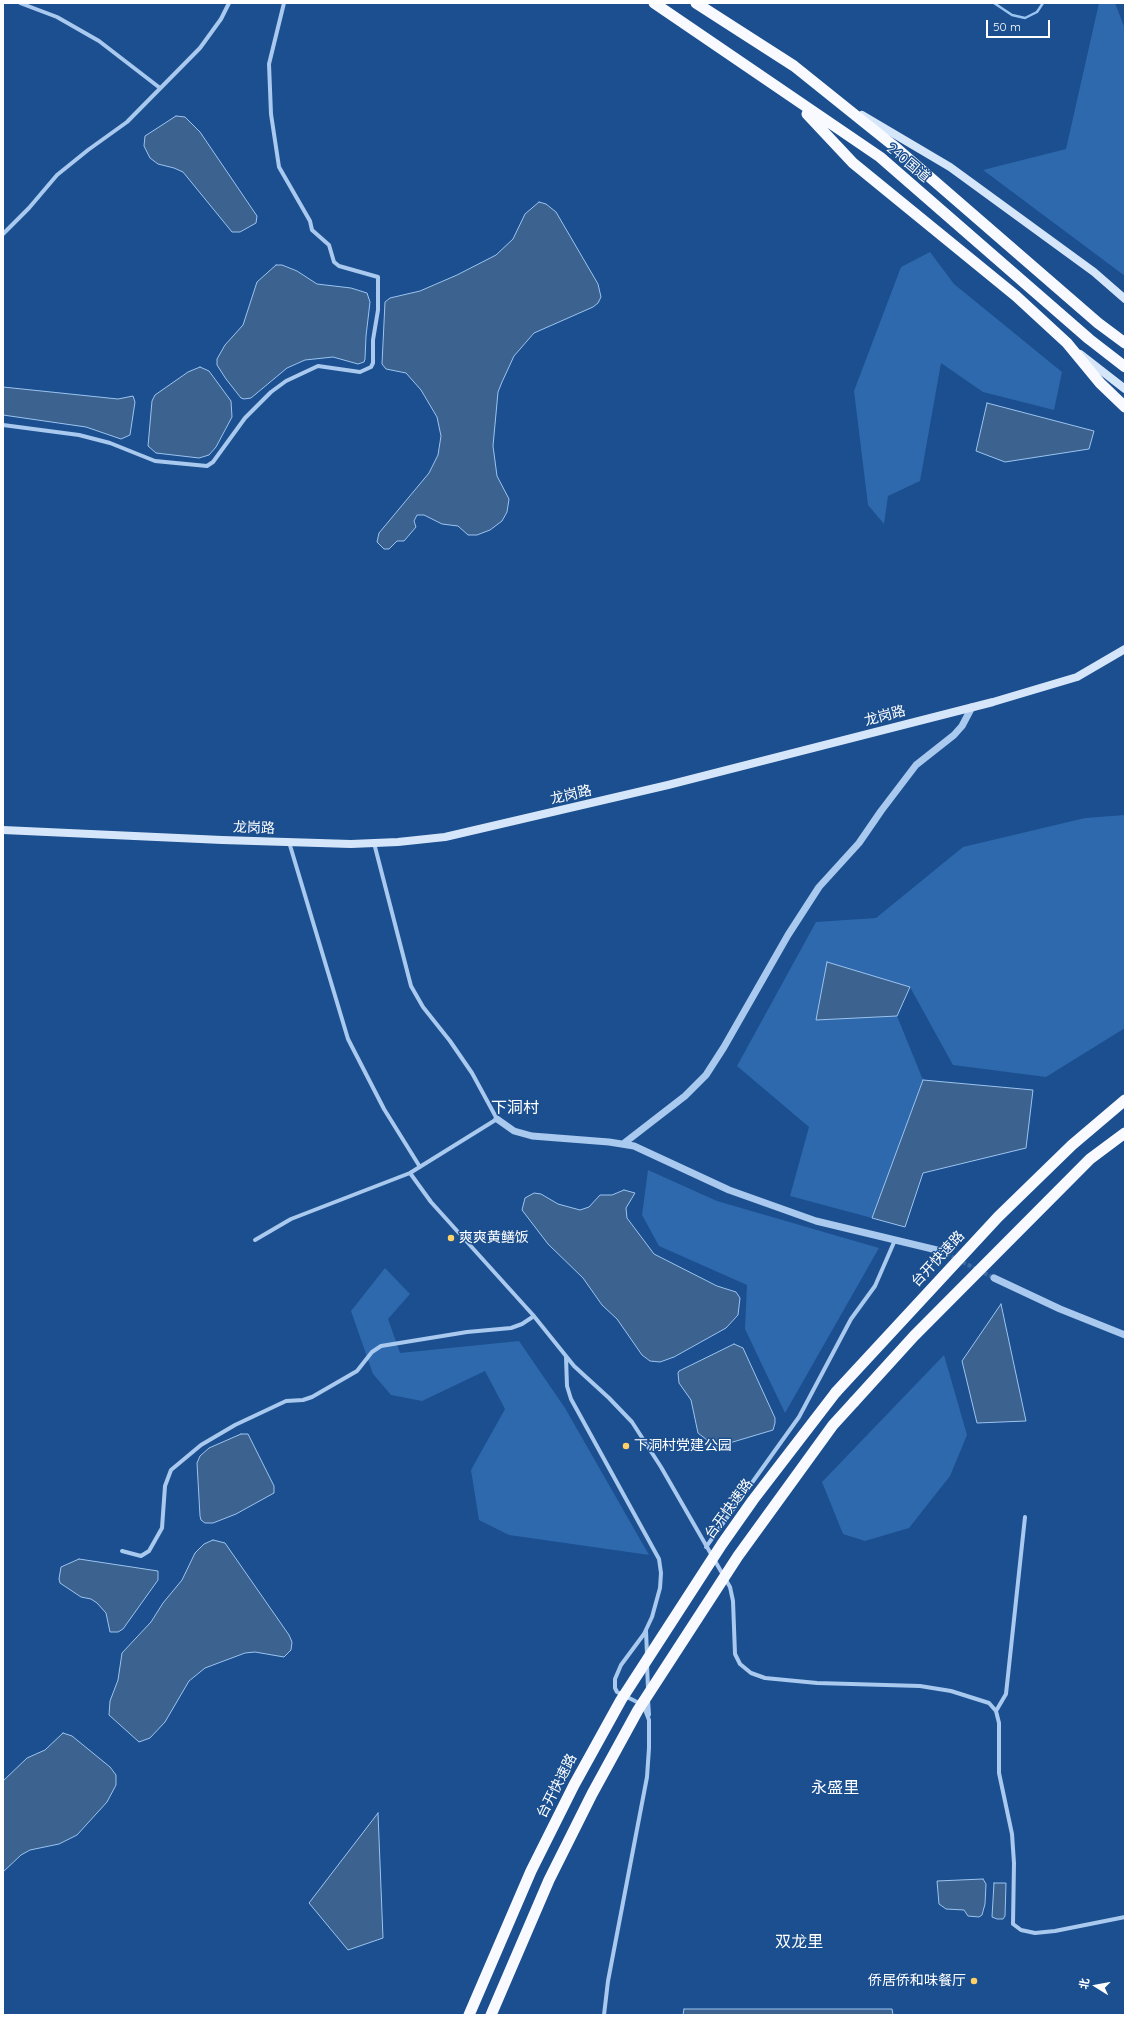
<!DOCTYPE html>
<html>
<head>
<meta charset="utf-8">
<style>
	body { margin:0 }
	#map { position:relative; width:1128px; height:2018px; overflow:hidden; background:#1b4f8f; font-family:Quicksand,"Noto Sans SC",sans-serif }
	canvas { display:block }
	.frame { position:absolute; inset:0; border:4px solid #fff; pointer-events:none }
	.north { position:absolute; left:1076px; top:1966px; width:40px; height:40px; -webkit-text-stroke:3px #1b4f8f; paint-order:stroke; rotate:281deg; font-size:11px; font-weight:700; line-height:16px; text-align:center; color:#fff }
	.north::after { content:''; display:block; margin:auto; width:14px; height:18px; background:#fff; clip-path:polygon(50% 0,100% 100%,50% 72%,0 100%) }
	.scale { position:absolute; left:986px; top:20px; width:64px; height:18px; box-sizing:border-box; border:2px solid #fff; border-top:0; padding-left:5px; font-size:12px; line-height:14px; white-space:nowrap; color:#fff; -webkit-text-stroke:3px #1b4f8f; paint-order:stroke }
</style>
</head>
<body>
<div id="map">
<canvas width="1128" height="2018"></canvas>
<div class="frame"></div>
<div class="north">北</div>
<div class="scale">50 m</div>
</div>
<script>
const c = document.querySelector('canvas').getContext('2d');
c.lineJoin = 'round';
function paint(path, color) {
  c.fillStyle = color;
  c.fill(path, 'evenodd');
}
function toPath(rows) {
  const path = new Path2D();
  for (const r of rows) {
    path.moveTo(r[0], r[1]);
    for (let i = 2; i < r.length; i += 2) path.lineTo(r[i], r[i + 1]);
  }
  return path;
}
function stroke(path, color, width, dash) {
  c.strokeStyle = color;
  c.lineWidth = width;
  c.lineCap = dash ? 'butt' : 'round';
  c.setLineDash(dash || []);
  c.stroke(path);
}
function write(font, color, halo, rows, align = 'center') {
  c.font = font + ' Quicksand,"Noto Sans SC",sans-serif';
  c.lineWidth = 3;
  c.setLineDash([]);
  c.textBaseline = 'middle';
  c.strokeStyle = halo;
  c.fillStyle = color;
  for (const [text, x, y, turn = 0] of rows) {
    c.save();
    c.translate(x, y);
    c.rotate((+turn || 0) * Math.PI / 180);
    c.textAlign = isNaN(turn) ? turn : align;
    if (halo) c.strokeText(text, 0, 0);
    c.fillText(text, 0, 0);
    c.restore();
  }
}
const green = toPath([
	[1099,3,1115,3,1125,29,1125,276,983,170,1066,149],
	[930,252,954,284,1062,372,1054,410,983,392,941,363,920,481,888,496,884,524,868,505,854,391,901,267],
	[1125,815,1125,1028,1046,1077,953,1065,910,987,816,1020,897,1016,923,1080,872,1218,790,1196,809,1127,737,1066,816,922,876,918,963,847,1085,818],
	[648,1170,717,1201,879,1248,785,1413,745,1329,747,1285,659,1246,642,1215],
	[385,1268,410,1294,388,1319,400,1353,519,1341,565,1408,649,1555,509,1535,479,1520,471,1470,505,1409,485,1371,422,1401,391,1395,373,1374,351,1311],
	[944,1355,967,1435,950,1476,909,1528,865,1541,843,1534,822,1482]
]);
const water = toPath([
	[176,116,185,117,200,132,257,216,256,223,240,232,232,232,183,172,174,168,158,164,150,158,144,146,145,136,176,116],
	[539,202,546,204,556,212,598,284,601,297,598,303,593,307,534,333,514,356,502,382,498,392,493,446,497,476,509,499,507,512,502,521,490,530,477,535,468,535,458,526,442,524,424,515,417,515,414,521,416,527,404,541,397,541,389,549,384,549,377,542,379,533,429,473,438,455,441,436,437,417,421,390,406,373,386,369,382,364,385,302,390,298,420,291,457,275,496,255,513,239,525,214,539,202],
	[276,265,282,265,297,271,317,284,351,288,367,293,370,302,366,336,365,359,364,362,358,364,333,357,305,360,287,368,251,398,244,399,241,398,226,379,217,365,217,359,225,345,243,325,257,282,276,265],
	[200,367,209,371,231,401,232,417,216,447,209,455,199,458,156,453,148,446,152,401,155,395,188,372,200,367],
	[3,387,118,399,133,396,135,402,130,435,121,439,86,427,3,415,3,387],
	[987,403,1094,431,1089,449,1005,462,976,451,987,403],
	[827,962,910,987,897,1016,816,1020,827,962],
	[923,1080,1033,1090,1026,1148,923,1173,905,1227,872,1218,923,1080],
	[624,1190,635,1193,626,1208,627,1218,654,1254,717,1286,736,1292,740,1298,738,1315,726,1328,674,1357,660,1362,650,1361,642,1355,617,1319,602,1305,583,1278,548,1244,522,1210,525,1198,534,1193,541,1194,558,1204,580,1210,589,1207,600,1195,612,1195,624,1190],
	[1001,1304,1026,1421,977,1423,962,1361,1001,1304],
	[734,1344,743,1348,775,1418,775,1423,773,1430,716,1447,698,1433,691,1400,679,1383,678,1373,679,1371,734,1344],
	[241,1434,248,1434,274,1486,274,1493,236,1514,213,1523,205,1523,201,1520,200,1516,197,1463,200,1456,209,1448,241,1434],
	[213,1540,225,1543,289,1635,292,1642,291,1650,284,1657,255,1652,245,1653,205,1668,189,1681,165,1722,150,1738,139,1742,109,1715,110,1701,118,1680,122,1653,151,1622,163,1603,182,1580,195,1553,204,1544,213,1540],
	[79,1559,158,1571,158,1580,123,1629,118,1632,110,1632,106,1613,97,1603,91,1599,81,1597,60,1583,59,1579,61,1567,79,1559],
	[63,1733,72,1736,110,1767,116,1775,116,1785,107,1802,77,1835,59,1844,30,1850,21,1855,3,1872,3,1781,27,1758,45,1750,63,1733],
	[378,1813,383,1938,348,1950,309,1903,378,1813],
	[983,1879,986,1884,985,1904,982,1915,979,1917,968,1916,964,1910,946,1909,939,1904,937,1881,983,1879],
	[994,1883,1006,1883,1005,1916,1003,1919,997,1919,992,1917,994,1883],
	[684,2009,892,2009,893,2015,683,2015,684,2009]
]);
const stream = toPath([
	[994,3,1012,15,1025,18,1037,12,1043,3]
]);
const minorTunnel = toPath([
	[941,1251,994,1278]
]);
const minor = toPath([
	[20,3,57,17,99,41,160,88],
	[3,234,29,208,57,175,88,150,127,122,200,48,221,19,229,3],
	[3,425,79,435,110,443,155,461,207,466,213,462,245,418,271,392,286,381,318,366,360,372,371,367,373,363,373,340,378,310,378,277,339,266,334,262,329,245,312,230,310,221,279,167,271,114,269,64,284,3],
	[289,842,348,1039,384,1109,420,1167],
	[410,1173,431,1202,533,1315,574,1366,609,1398,632,1422,661,1467,730,1587,733,1601,735,1654,740,1664,751,1673,765,1678,817,1683,920,1686,951,1691,989,1703,996,1711,999,1723,999,1773,1012,1834,1014,1863,1013,1924,1021,1930,1035,1933,1055,1931,1125,1917],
	[255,1240,291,1219,410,1173,497,1119,472,1073,450,1041,423,1007,411,986,374,843],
	[566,1357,567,1386,571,1399,659,1559,661,1573,660,1588,652,1617,644,1634,621,1665,615,1679,615,1688,617,1692,641,1704,644,1707,649,1720,649,1748,647,1777,608,1981,604,2015],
	[706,1547,799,1417,851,1319,875,1286,895,1240],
	[122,1551,141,1556,149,1551,162,1528,165,1486,171,1470,201,1445,235,1425,286,1401,303,1400,312,1397,357,1371,372,1352,381,1346,467,1332,511,1328,522,1324,534,1316],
	[646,1630,647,1655],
	[647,1664,648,1689],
	[648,1700,649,1715],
	[996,1711,1006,1694,1025,1517]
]);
const tertiary = toPath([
	[497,1119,514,1131,532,1136,609,1142,634,1146,729,1190,816,1221,941,1251],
	[623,1144,685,1096,706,1075,724,1047,788,935,819,887,859,843,881,811,916,765,954,735,962,726,972,707],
	[994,1278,1060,1309,1125,1335]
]);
const secondary = toPath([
	[862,115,950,167,1094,272,1125,299],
	[1080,354,1125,389],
	[3,830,222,840,351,844,398,842,445,837,668,785,993,702,1077,677,1125,649]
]);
const trunk = toPath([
	[654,3,880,157,1089,339,1125,367],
	[696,3,794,66,895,147,1098,323,1125,343],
	[807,114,853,163,1016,296,1067,343,1100,383,1125,407],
	[836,1392,998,1217,1072,1145,1125,1100],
	[854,1402,914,1336,1090,1159,1125,1133]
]);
const trunkBridge = toPath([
	[469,2015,531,1871,574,1785,621,1700,722,1544,753,1500,836,1392],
	[491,2015,549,1880,592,1794,638,1710,738,1556,833,1425,854,1402]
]);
const markers = [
	[451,1238,4,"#ffd166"],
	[626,1446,4,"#ffd166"],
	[974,1981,4,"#ffd166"]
];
const streetNames = [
	["240国道",908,163,40],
	["龙岗路",885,716,-15],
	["龙岗路",571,795,-13],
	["龙岗路",254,828,2],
	["台开快速路",938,1259,-47],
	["台开快速路",729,1509,-54],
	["台开快速路",557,1786,-63]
];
const poiNames = [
	["爽爽黄鳝饭",459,1238],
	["下洞村党建公园",634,1446],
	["侨居侨和味餐厅",966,1981,"right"]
];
const quarterNames = [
	["下洞村",515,1108],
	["永盛里",835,1788],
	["双龙里",799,1942]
];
paint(green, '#2e69ad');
paint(water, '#3c6290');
stroke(water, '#9cc4f0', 1);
stroke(stream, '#9cc4f0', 2.5);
stroke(minorTunnel, '#3d69a0', 4, [4, 2]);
stroke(minor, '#a9c9ee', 4);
stroke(tertiary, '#a9c9ee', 7);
stroke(secondary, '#d6e6fa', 8);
stroke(trunk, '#f8faff', 11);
stroke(trunkBridge, '#f8faff', 11);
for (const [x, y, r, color] of markers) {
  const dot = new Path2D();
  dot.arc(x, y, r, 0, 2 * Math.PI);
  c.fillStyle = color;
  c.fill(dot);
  stroke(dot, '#1b4f8f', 1.5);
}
write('14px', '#fff', '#1b4f8f', streetNames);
write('14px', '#fff', '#1b4f8f', poiNames, 'left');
write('16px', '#fff', '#1b4f8f', quarterNames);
</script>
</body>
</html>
